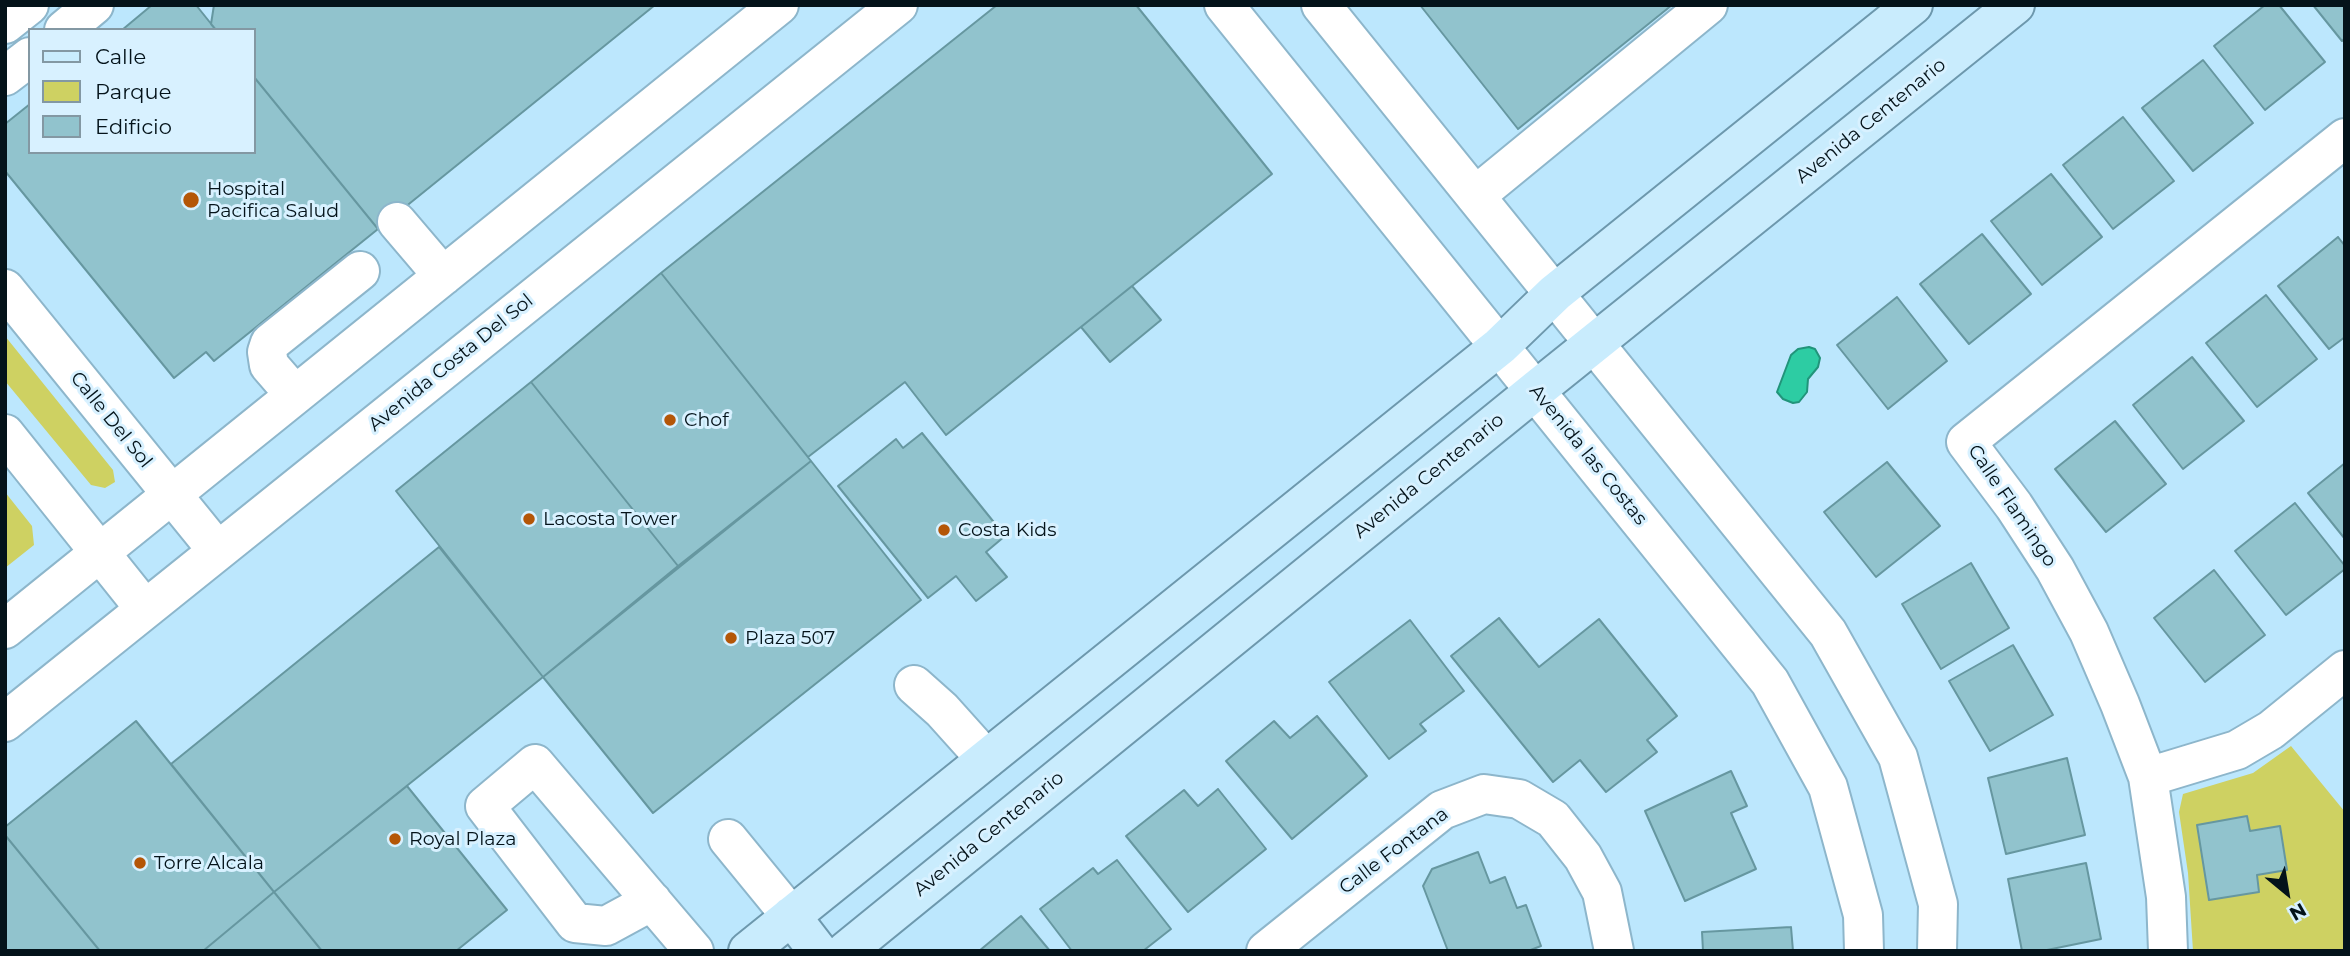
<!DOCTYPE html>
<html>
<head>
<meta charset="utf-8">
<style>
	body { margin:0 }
	#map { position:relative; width:2350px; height:956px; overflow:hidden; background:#bce7fd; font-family:Montserrat,sans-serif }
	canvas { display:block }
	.frame { position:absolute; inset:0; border:7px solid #04131a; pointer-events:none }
	.legend { position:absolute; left:28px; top:28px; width:228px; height:126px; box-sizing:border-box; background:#d8f1ff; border:2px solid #8398a3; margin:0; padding:9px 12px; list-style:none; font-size:21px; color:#04131a }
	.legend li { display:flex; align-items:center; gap:14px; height:35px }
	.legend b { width:35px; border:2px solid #8398a3 }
	.north { position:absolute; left:2252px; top:858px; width:70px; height:70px; -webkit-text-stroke:5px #d8f1ff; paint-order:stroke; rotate:150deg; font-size:19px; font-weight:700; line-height:28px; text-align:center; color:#04131a }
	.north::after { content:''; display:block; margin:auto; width:24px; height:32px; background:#04131a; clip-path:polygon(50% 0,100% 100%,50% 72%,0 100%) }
</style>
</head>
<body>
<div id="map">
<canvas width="2350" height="956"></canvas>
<div class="frame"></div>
<ul class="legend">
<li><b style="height:9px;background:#c9ecfd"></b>Calle</li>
<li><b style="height:19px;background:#ced162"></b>Parque</li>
<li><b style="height:19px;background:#91c3cd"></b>Edificio</li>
</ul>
<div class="north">N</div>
</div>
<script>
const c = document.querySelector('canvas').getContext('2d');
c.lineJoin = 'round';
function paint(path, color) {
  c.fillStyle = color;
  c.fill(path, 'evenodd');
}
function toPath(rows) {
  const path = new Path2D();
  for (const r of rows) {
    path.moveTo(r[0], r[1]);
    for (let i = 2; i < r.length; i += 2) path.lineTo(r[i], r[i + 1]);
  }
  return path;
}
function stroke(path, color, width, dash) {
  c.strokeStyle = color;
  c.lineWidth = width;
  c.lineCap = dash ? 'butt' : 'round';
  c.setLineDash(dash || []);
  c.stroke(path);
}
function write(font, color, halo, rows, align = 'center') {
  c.font = font + ' Montserrat,sans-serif';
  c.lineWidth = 6;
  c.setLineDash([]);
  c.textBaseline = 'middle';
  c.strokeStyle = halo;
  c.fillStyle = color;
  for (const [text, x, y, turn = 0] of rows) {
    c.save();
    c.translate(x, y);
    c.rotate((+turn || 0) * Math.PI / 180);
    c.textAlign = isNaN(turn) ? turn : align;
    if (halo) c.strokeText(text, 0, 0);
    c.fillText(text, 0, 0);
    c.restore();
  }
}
const green = toPath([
	[5,336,113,470,115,482,105,488,91,485,5,381],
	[5,492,32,526,34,545,5,568],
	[2291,746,2345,812,2345,951,2193,951,2188,873,2179,812,2183,794,2253,773]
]);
const water = toPath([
	[1809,347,1815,349,1820,358,1818,367,1808,379,1807,392,1799,402,1793,403,1783,399,1777,392,1791,355,1798,349,1809,347]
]);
const building = toPath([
	[152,5,196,5,216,30,122,30,152,5],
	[214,5,655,5,378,229,254,77,254,30,216,30,211,24,214,5],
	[997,5,1136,5,1272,174,946,435,905,382,808,457,661,273,997,5],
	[1420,5,1672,5,1518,129,1420,5],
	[2265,5,2279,5,2325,62,2265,110,2214,46,2265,5],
	[2313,5,2345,5,2345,38,2342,41,2313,5],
	[2203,60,2253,123,2193,171,2142,108,2203,60],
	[254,77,378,229,214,361,206,352,174,378,5,171,5,124,30,104,30,152,254,152,254,77],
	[2123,117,2174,181,2113,229,2063,165,2123,117],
	[2051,174,2102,237,2042,285,1991,221,2051,174],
	[1982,234,2031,294,1969,344,1920,284,1982,234],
	[2338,237,2345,246,2345,337,2329,349,2278,286,2338,237],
	[661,273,811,461,678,566,531,382,661,273],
	[1132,286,1161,320,1110,362,1081,327,1132,286],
	[2266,295,2317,359,2257,407,2206,343,2266,295],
	[1897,297,1947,361,1888,409,1837,345,1897,297],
	[2192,357,2244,421,2183,469,2133,405,2192,357],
	[531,382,678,566,543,677,396,491,531,382],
	[2115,421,2166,484,2106,532,2055,469,2115,421],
	[922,433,1005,536,986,552,1007,577,976,601,956,576,928,598,838,486,896,439,903,448,922,433],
	[811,461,921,600,653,813,543,677,811,461],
	[1887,462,1940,526,1876,577,1824,512,1887,462],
	[2345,463,2345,539,2308,493,2345,463],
	[2295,503,2345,566,2345,569,2286,615,2235,551,2295,503],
	[439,547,543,677,274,892,171,764,439,547],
	[1971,563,2009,628,1941,669,1902,604,1971,563],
	[2214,570,2265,635,2205,682,2154,618,2214,570],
	[1499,618,1539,667,1599,619,1677,716,1647,740,1657,752,1606,792,1580,760,1553,782,1451,656,1499,618],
	[1410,620,1464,691,1420,724,1426,731,1389,759,1329,682,1410,620],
	[2013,645,2053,715,1990,751,1949,681,2013,645],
	[1317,716,1367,776,1292,839,1226,761,1274,721,1290,738,1317,716],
	[136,721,274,892,203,951,100,951,5,835,5,827,136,721],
	[2067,758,2085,835,2006,854,1988,778,2067,758],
	[1731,771,1747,806,1731,813,1756,869,1685,901,1645,811,1731,771],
	[407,786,507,910,456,951,322,951,274,892,407,786],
	[1218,789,1266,849,1188,912,1126,836,1184,790,1198,806,1218,789],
	[2247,816,2250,831,2280,826,2287,870,2257,875,2259,892,2209,900,2197,825,2247,816],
	[5,835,100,951,5,951,5,835],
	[1478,852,1490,883,1505,877,1517,908,1526,905,1541,946,1528,951,1448,951,1423,886,1432,869,1478,852],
	[1117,860,1171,929,1143,951,1072,951,1040,909,1093,868,1098,874,1117,860],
	[2086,863,2101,939,2042,951,2022,951,2008,879,2086,863],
	[274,892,322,951,203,951,274,892],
	[1021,916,1050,951,979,951,1021,916],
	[1791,927,1793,951,1703,951,1702,932,1791,927]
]);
const minor = toPath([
	[1224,5,1770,682,1828,787,1863,915,1864,951],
	[1321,5,1828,633,1898,757,1938,904,1937,951],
	[5,24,29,5],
	[64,30,94,5],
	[5,76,30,57],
	[1475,196,1708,5],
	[397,222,443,276],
	[5,289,217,550],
	[295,395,269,365,267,352,270,343,360,271],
	[5,434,145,609],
	[5,629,779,5],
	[914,685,942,710,986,759],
	[5,722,898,5],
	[2148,777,2237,750,2271,730,2345,670],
	[728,839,791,916],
	[652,901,606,926,575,923,485,806,535,764,694,951],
	[1266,951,1442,810,1484,794,1519,799,1553,819,1583,857,1602,892,1614,951],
	[2168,951,2166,897,2148,777,2120,704,2089,632,2055,569,2014,506,1966,442,2345,138]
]);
const major = toPath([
	[791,916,818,951],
	[748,951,1500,346,1555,293,1913,5],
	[846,951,1536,390,2015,5]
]);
const markers = [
	[191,200,9,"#b45607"],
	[670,420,7,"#b45607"],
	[529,519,7,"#b45607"],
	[944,530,7,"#b45607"],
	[731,638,7,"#b45607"],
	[395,839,7,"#b45607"],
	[140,863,7,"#b45607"]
];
const streetNames = [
	["Avenida Centenario",1871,121,-39],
	["Avenida Costa Del Sol",451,363,-39],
	["Calle Del Sol",111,420,51],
	["Avenida las Costas",1588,455,51],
	["Avenida Centenario",1429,476,-39],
	["Calle Flamingo",2012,506,56],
	["Avenida Centenario",989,834,-39],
	["Calle Fontana",1394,851,-37]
];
const poiNames = [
	["Hospital",207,189],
	["Pacifica Salud",207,211],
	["Chof",684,420],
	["Lacosta Tower",543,519],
	["Costa Kids",958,530],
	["Plaza 507",745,638],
	["Royal Plaza",409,839],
	["Torre Alcala",154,863]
];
paint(green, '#ced162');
paint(water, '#2dcca3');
stroke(water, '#21947a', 2);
paint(building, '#91c3cd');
stroke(building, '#6697a0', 2);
stroke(minor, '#8db6cb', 42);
stroke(major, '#6d98ad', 42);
stroke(minor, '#fff', 38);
stroke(major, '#c9ecfd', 38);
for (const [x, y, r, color] of markers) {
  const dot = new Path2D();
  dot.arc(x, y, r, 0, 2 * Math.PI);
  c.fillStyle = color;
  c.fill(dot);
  stroke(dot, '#d8f1ff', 2.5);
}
write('19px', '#04131a', '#d8f1ff', streetNames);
write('19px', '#04131a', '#d8f1ff', poiNames, 'left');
</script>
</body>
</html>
